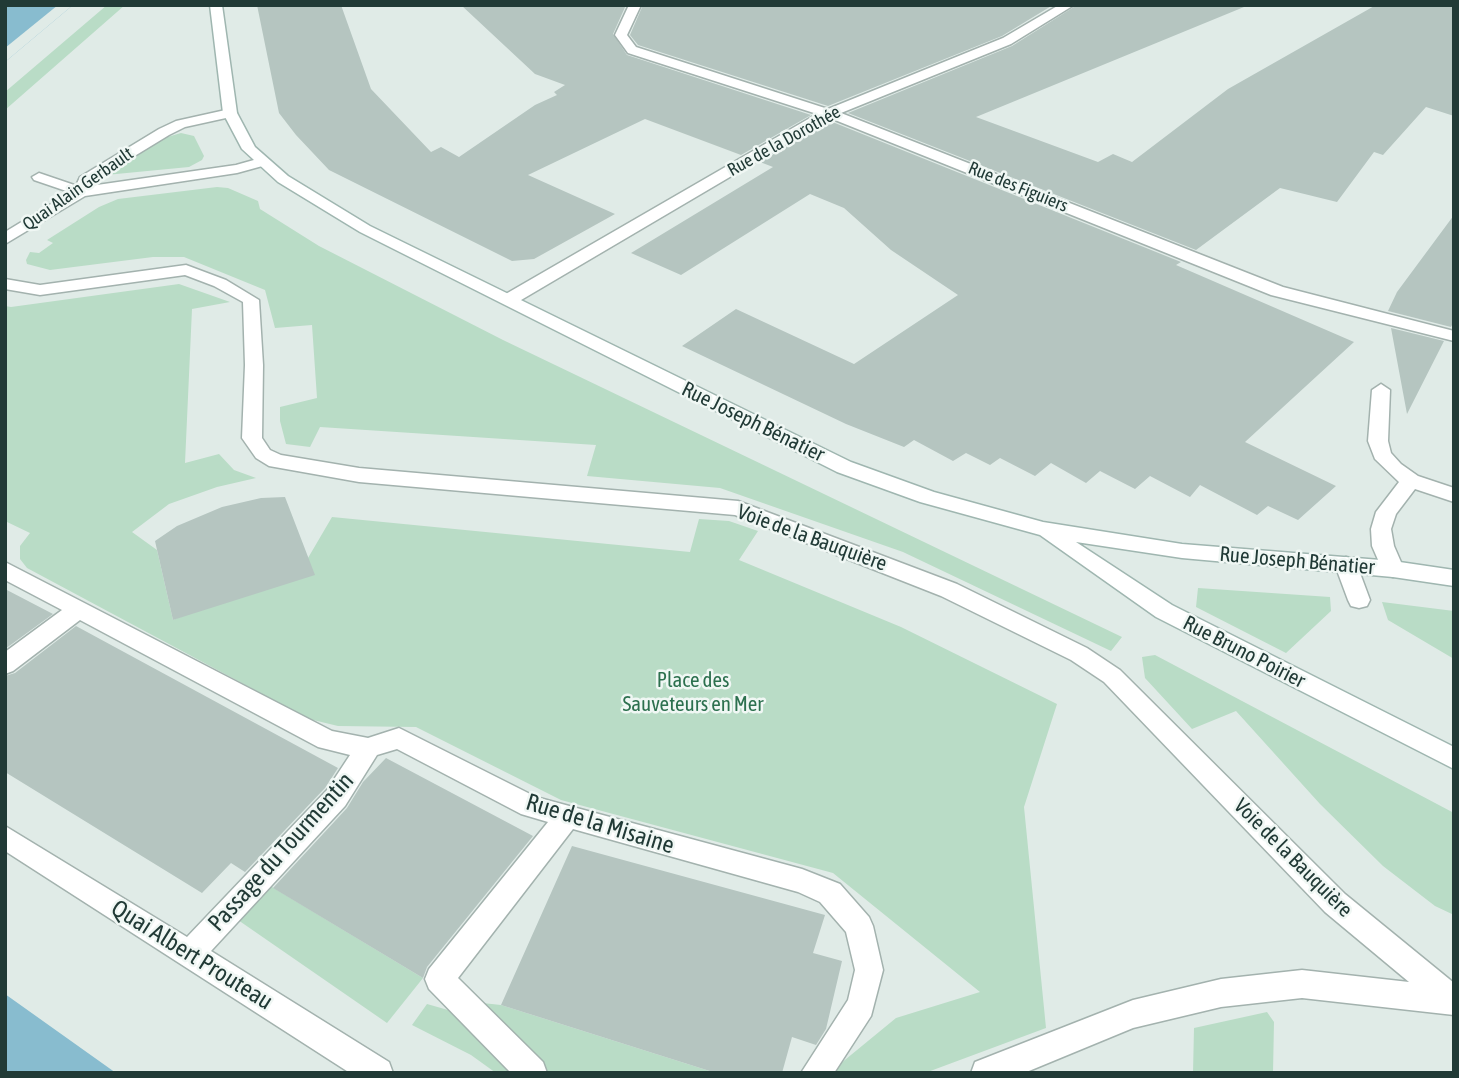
<!DOCTYPE html>
<html>
<head>
<meta charset="utf-8">
<style>
	body { margin:0 }
	#map { position:relative; width:1459px; height:1078px; overflow:hidden; background:#e0ebe7; font-family:"Asap Condensed",sans-serif }
	canvas { display:block }
	.frame { position:absolute; inset:0; border:7px solid #213a36; pointer-events:none }
</style>
</head>
<body>
<div id="map">
<canvas width="1459" height="1078"></canvas>
<div class="frame"></div>
</div>
<script>
const c = document.querySelector('canvas').getContext('2d');
c.lineJoin = 'round';
function paint(path, color) {
  c.fillStyle = color;
  c.fill(path, 'evenodd');
}
function toPath(rows) {
  const path = new Path2D();
  for (const r of rows) {
    path.moveTo(r[0], r[1]);
    for (let i = 2; i < r.length; i += 2) path.lineTo(r[i], r[i + 1]);
  }
  return path;
}
function stroke(path, color, width, dash) {
  c.strokeStyle = color;
  c.lineWidth = width;
  c.lineCap = dash ? 'butt' : 'round';
  c.setLineDash(dash || []);
  c.stroke(path);
}
function write(font, color, halo, rows, align = 'center') {
  c.font = font + ' "Asap Condensed",sans-serif';
  c.lineWidth = 5;
  c.setLineDash([]);
  c.textBaseline = 'middle';
  c.strokeStyle = halo;
  c.fillStyle = color;
  for (const [text, x, y, turn = 0] of rows) {
    c.save();
    c.translate(x, y);
    c.rotate((+turn || 0) * Math.PI / 180);
    c.textAlign = isNaN(turn) ? turn : align;
    if (halo) c.strokeText(text, 0, 0);
    c.fillText(text, 0, 0);
    c.restore();
  }
}
const green = toPath([
	[107,5,125,5,5,110,5,92],
	[181,133,194,136,204,156,202,160,189,167,106,175,164,138],
	[217,187,228,188,258,201,260,209,319,246,503,340,1122,637,1111,651,903,552,720,488,587,476,596,445,320,427,310,447,286,444,280,421,280,407,317,398,312,325,275,328,265,290,184,257,153,257,50,270,27,264,26,260,30,252,39,253,53,243,47,240,99,207,118,199],
	[179,284,230,302,192,309,185,463,219,454,234,470,256,478,217,487,169,504,132,532,157,550,173,620,308,558,332,517,690,552,699,519,729,521,758,531,739,560,901,627,1057,704,1024,807,1046,1028,925,1073,829,1073,896,1018,980,992,833,873,561,800,416,727,338,726,309,719,27,568,20,559,20,546,30,533,5,521,5,306,11,307],
	[1198,588,1330,597,1331,611,1286,653,1196,607],
	[1382,602,1454,611,1454,659,1388,620],
	[1155,655,1454,813,1454,915,1435,906,1383,866,1320,804,1236,711,1192,729,1145,678,1142,657],
	[267,884,423,978,387,1023,238,920],
	[464,1001,501,1005,716,1073,496,1073,471,1055,412,1025,427,1004,455,1012],
	[1267,1012,1274,1022,1273,1073,1193,1073,1194,1028]
]);
const water = toPath([
	[5,5,73,5,5,62],
	[5,994,116,1073,5,1073]
]);
const pier = toPath([
	[58,5,73,5,5,62,5,48]
]);
const building = toPath([
	[257,5,341,5,371,89,431,152,441,147,459,157,535,105,557,95,554,92,565,85,535,74,461,5,626,5,613,34,627,55,811,115,741,155,645,119,528,175,615,214,534,259,512,261,329,170,296,135,279,113],
	[643,5,1053,5,1002,36,828,106,638,45,630,35],
	[1077,5,1244,7,976,117,1098,162,1113,154,1132,162,1228,89,1376,5,1454,5,1454,116,1426,107,1383,155,1374,152,1337,202,1280,188,1196,250,848,113,1012,46],
	[830,121,1181,262,1176,265,1354,342,1245,442,1336,486,1298,520,1268,506,1257,515,1200,485,1190,497,1150,476,1135,489,1100,471,1086,483,1051,463,1035,476,1000,458,990,465,966,453,953,461,914,440,904,447,846,424,682,346,736,309,854,364,958,295,891,250,844,208,810,194,681,275,631,253,773,167,760,162],
	[1454,215,1454,321,1451,327,1388,311,1397,292],
	[1391,328,1444,341,1407,414],
	[285,497,315,575,173,620,155,541,177,526,222,507,261,498],
	[5,589,53,614,5,649],
	[76,626,338,768,325,788,245,872,231,863,202,893,5,772,5,676,15,673],
	[386,758,533,836,427,967,423,978,273,888,347,808,363,782],
	[572,846,825,915,813,953,842,961,826,1029,816,1045,792,1037,782,1073,716,1073,501,1005]
]);
const lane = toPath([
	[39,173,86,189,88,192,81,196,34,180,32,177,39,173],
	[1381,384,1390,390,1388,441,1391,453,1401,464,1418,476,1454,488,1454,502,1415,489,1396,514,1391,529,1394,546,1404,569,1401,574,1393,577,1385,574,1382,569,1372,546,1371,529,1376,512,1399,482,1375,459,1368,441,1372,390,1381,384],
	[1346,557,1354,560,1357,565,1370,600,1367,606,1359,608,1351,606,1348,600,1335,565,1338,560,1346,557]
]);
const street = toPath([
	[629,5,641,5,627,35,636,47,828,109,1003,38,1059,5,1074,5,1011,44,841,113,1283,287,1454,331,1454,341,1271,295,830,118,516,303,504,303,502,299,504,295,817,114,628,53,615,35,629,5],
	[230,109,237,113,235,116,185,127,169,135,92,182,90,186,236,165,261,158,268,162,266,165,237,173,85,196,5,244,5,232,74,190,80,177,159,129,176,121,230,109],
	[186,265,226,280,259,300,263,365,262,438,270,450,281,455,359,468,738,501,957,584,1087,648,1120,670,1345,894,1454,983,1454,1015,1302,998,1221,1007,1133,1028,1024,1073,971,1073,975,1062,1133,1000,1221,979,1302,970,1409,982,1325,912,1104,682,1071,660,941,596,735,515,359,482,269,466,256,458,242,438,245,365,243,302,214,286,185,275,40,295,5,289,5,279,40,285,186,265],
	[5,562,332,731,368,738,399,728,536,797,802,869,840,884,869,917,873,926,883,970,871,1016,834,1073,801,1073,848,1000,855,970,846,932,820,902,798,892,573,829,458,978,543,1062,547,1073,511,1073,429,989,425,979,429,969,548,822,521,814,397,749,377,755,345,806,211,951,389,1062,393,1073,350,1073,5,851,5,826,187,937,327,790,350,755,318,747,80,620,13,671,5,674,5,652,62,610,5,580,5,562]
]);
const secondary = toPath([
	[210,5,222,5,237,113,255,147,288,176,370,226,851,462,934,492,1043,522,1182,544,1393,561,1454,570,1454,586,1393,577,1182,558,1076,542,1172,605,1454,747,1454,769,1156,617,1040,535,920,502,837,472,360,232,278,182,242,149,223,113,210,5]
]);
const farStreetnames = [
	["Rue de la Dorothée",784,141,-29],
	["Rue des Figuiers",1018,187,22],
	["Quai Alain Gerbault",78,189,-35]
];
const streetNames = [
	["Rue Joseph Bénatier",753,422,26],
	["Voie de la Bauquière",812,538,20],
	["Rue Joseph Bénatier",1297,561,5],
	["Rue Bruno Poirier",1244,652,27],
	["Voie de la Bauquière",1293,858,45]
];
const parkNames = [
	["Place des",693,680],
	["Sauveteurs en Mer",693,704]
];
const nearStreetnames = [
	["Rue de la Misaine",600,824,17],
	["Passage du Tourmentin",281,852,-48],
	["Quai Albert Prouteau",192,955,32]
];
paint(green, '#b9dcc6');
paint(water, '#88bccf');
paint(pier, '#e0ebe7');
paint(building, '#b5c5c0');
stroke(lane, '#a3b2ae', 3);
stroke(street, '#a3b2ae', 3);
stroke(secondary, '#9fb6b0', 3);
paint(lane, '#fff');
paint(street, '#fff');
paint(secondary, '#fff');
write('18px', '#213a36', '#f0f7f4', farStreetnames);
write('21px', '#213a36', '#f0f7f4', streetNames);
write('21px', '#2c704e', '#f0f7f4', parkNames);
write('24px', '#213a36', '#f0f7f4', nearStreetnames);
</script>
</body>
</html>
